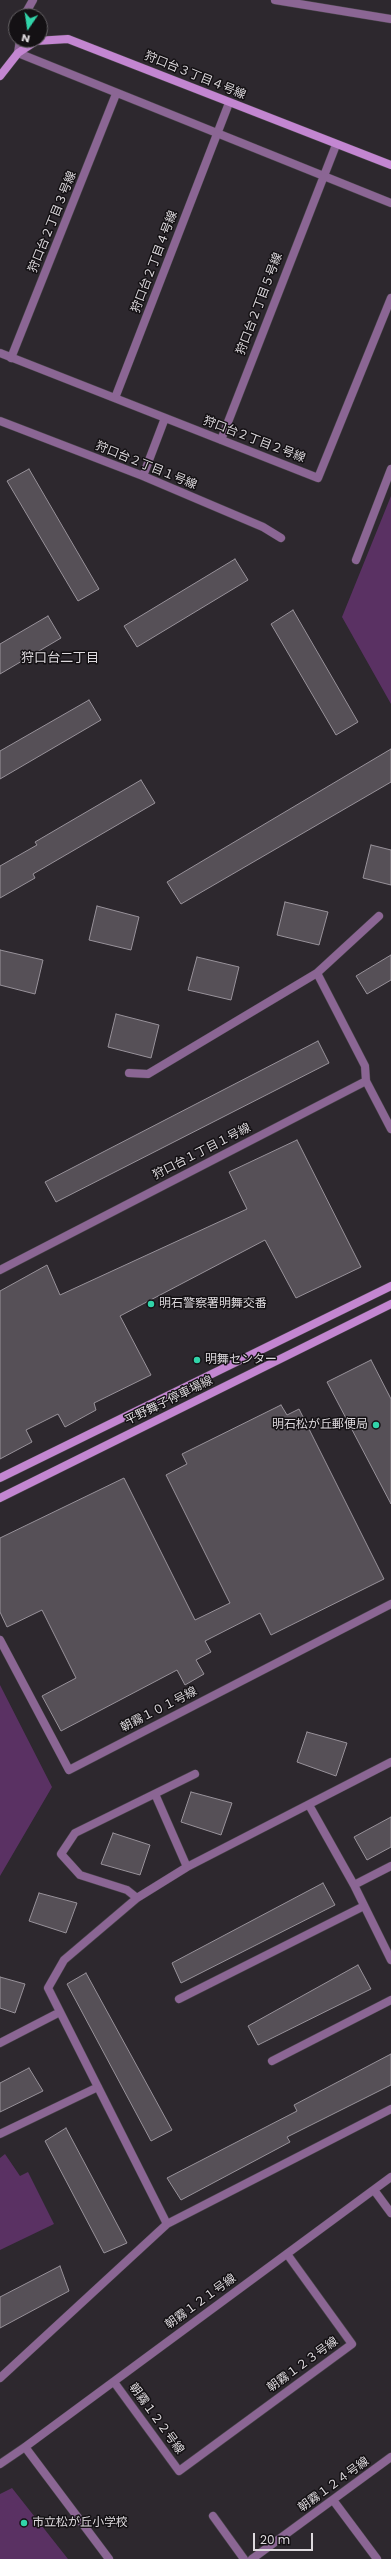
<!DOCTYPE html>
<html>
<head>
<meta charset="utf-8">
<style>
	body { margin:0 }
	#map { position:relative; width:391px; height:2559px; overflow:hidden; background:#2d282e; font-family:Poppins,sans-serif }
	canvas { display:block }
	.north { position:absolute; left:8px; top:8px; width:40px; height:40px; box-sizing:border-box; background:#141114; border:1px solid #646164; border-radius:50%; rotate:193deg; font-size:11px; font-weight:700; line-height:16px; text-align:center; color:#ddd9dd }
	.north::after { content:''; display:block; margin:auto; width:14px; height:18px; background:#31d4a9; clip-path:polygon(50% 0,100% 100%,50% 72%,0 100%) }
	.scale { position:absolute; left:253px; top:2533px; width:60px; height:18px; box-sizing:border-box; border:2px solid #ddd9dd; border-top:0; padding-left:5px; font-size:12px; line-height:14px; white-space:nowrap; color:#ddd9dd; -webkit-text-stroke:3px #141114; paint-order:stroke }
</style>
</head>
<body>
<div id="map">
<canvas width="391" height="2559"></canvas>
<div class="north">N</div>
<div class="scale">20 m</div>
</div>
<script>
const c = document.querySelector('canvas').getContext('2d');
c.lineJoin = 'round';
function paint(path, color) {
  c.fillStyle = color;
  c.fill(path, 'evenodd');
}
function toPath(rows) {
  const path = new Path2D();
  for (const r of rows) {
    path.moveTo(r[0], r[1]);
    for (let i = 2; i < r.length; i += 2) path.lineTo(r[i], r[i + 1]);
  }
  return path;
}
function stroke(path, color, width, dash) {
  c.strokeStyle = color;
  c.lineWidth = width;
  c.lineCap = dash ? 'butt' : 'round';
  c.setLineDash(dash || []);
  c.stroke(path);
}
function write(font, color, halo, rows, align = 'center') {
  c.font = font + ' Poppins,"Noto Sans JP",sans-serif';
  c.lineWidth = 3;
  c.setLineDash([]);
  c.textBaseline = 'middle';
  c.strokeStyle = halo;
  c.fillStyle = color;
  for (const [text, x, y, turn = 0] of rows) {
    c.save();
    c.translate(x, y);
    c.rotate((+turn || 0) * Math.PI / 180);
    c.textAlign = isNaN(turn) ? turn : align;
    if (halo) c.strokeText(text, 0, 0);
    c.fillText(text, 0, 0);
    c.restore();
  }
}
const green = toPath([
	[391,496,391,704,342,617],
	[0,1685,52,1787,0,1876],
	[5,2154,20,2176,28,2172,54,2224,0,2250,0,2158],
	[12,2488,68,2559,0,2559,0,2494]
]);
const building = toPath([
	[29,469,99,589,78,601,7,481,29,469],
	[235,559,248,580,137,647,124,626,235,559],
	[293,610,358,722,336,735,271,624,293,610],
	[48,616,61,638,0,674,0,644,48,616],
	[89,700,101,720,0,779,0,751,89,700],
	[391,749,391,782,181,904,167,882,391,749],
	[141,780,155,803,33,874,35,878,0,898,0,866,37,845,35,842,141,780],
	[371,845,391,850,391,885,363,878,371,845],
	[285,902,328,912,319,945,277,935,285,902],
	[97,906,139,917,131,950,89,940,97,906],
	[0,950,43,960,35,994,0,985,0,950],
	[391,955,391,980,367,994,356,976,391,955],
	[197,957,239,967,231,1000,188,990,197,957],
	[116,1014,159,1025,151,1058,108,1047,116,1014],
	[318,1041,329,1063,56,1202,45,1182,318,1041],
	[297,1140,361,1267,296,1298,265,1240,120,1316,151,1375,94,1403,96,1410,65,1427,58,1414,26,1430,32,1442,0,1459,0,1291,47,1265,60,1295,247,1209,229,1172,297,1140],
	[371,1360,391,1399,391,1504,327,1382,371,1360],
	[281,1405,287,1415,299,1409,384,1579,271,1635,260,1613,205,1641,211,1652,196,1660,204,1674,185,1685,177,1670,61,1731,42,1696,76,1678,42,1610,7,1627,0,1612,0,1538,124,1478,195,1620,230,1603,166,1475,187,1464,182,1454,281,1405],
	[307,1732,347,1743,336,1776,297,1762,307,1732],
	[191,1792,232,1803,221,1835,181,1822,191,1792],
	[391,1817,391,1847,367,1860,354,1837,391,1817],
	[113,1833,150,1845,140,1875,101,1864,113,1833],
	[323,1883,335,1905,181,1983,172,1963,323,1883],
	[39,1893,77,1903,66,1933,29,1921,39,1893],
	[358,1965,371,1989,258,2045,248,2026,358,1965],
	[86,1973,172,2130,151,2141,67,1984,86,1973],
	[0,1977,25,1984,15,2013,0,2008,0,1977],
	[391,2054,391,2085,287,2137,290,2142,181,2200,167,2178,297,2111,294,2105,391,2054],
	[29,2068,43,2091,0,2112,0,2083,29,2068],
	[66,2128,127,2243,104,2253,45,2141,66,2128],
	[60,2266,69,2291,0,2328,0,2297,60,2266]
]);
const lane = toPath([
	[155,1794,187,1867],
	[309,1805,354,1885,391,1960],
	[354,1885,391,1866],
	[137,1898,127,1890,80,1875,61,1854,75,1833,195,1774],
	[179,1999,364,1906],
	[0,2043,60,2012],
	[272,2061,391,2000],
	[0,2134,98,2087],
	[167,2224,48,1988,64,1960,137,1898,187,1867,391,1762],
	[0,2378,167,2224,391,2109]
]);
const street = toPath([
	[275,0,391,19],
	[24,16,33,0],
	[20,40,18,53,391,203],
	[0,353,318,478,391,298],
	[11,358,116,94],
	[115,398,229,103],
	[0,421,143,476,263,527,281,538],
	[221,440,336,145],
	[143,476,165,418],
	[356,560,391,469],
	[317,973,365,1066,366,1081],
	[129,1073,148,1074,317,973,379,916],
	[0,1270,366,1081,391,1129],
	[0,1640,69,1770,391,1604],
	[374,2190,391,2213],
	[114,2382,179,2471,352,2344,287,2254],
	[25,2447,391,2177],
	[0,2464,25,2447,109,2559],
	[333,2500,377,2559],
	[213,2516,244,2559],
	[252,2559,391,2457]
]);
const secondary = toPath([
	[0,76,18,53,36,41,68,39,391,165],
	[0,1478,391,1286],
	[0,1498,391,1304]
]);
const markers = [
	[151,1304,4,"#31d4a9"],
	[197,1360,4,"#31d4a9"],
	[376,1425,4,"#31d4a9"],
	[24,2523,4,"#31d4a9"]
];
const streetNames = [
	["狩口台３丁目４号線",195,76,22],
	["狩口台２丁目３号線",53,222,-68],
	["狩口台２丁目４号線",155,262,-69],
	["狩口台２丁目５号線",260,304,-69],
	["狩口台２丁目２号線",254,440,21],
	["狩口台２丁目１号線",146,466,22],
	["狩口台１丁目１号線",202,1152,-27],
	["平野舞子停車場線",169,1401,-26],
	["朝霧１０１号線",159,1710,-27],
	["朝霧１２１号線",201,2302,-36],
	["朝霧１２３号線",303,2365,-36],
	["朝霧１２２号線",156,2419,54],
	["朝霧１２４号線",334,2485,-36]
];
const poiNames = [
	["明石警察署明舞交番",159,1304],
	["明舞センター",205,1360],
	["明石松が丘郵便局",368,1425,"right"],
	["市立松が丘小学校",32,2523]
];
const neighbourhoodNames = [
	["狩口台二丁目",60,659]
];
paint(green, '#5a3163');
paint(building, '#565057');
stroke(building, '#98929a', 1);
stroke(lane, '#49444a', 9);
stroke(street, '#49444a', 9);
stroke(secondary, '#49444a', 9);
stroke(lane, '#8b6694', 8);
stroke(street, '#8b6694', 8);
stroke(secondary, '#c386d1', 8);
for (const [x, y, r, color] of markers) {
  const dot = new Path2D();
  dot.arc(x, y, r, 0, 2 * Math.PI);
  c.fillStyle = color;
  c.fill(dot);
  stroke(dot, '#141114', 1.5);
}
write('12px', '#ddd9dd', '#141114', streetNames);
write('12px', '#ddd9dd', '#141114', poiNames, 'left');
write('13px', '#ddd9dd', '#141114', neighbourhoodNames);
</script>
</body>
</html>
